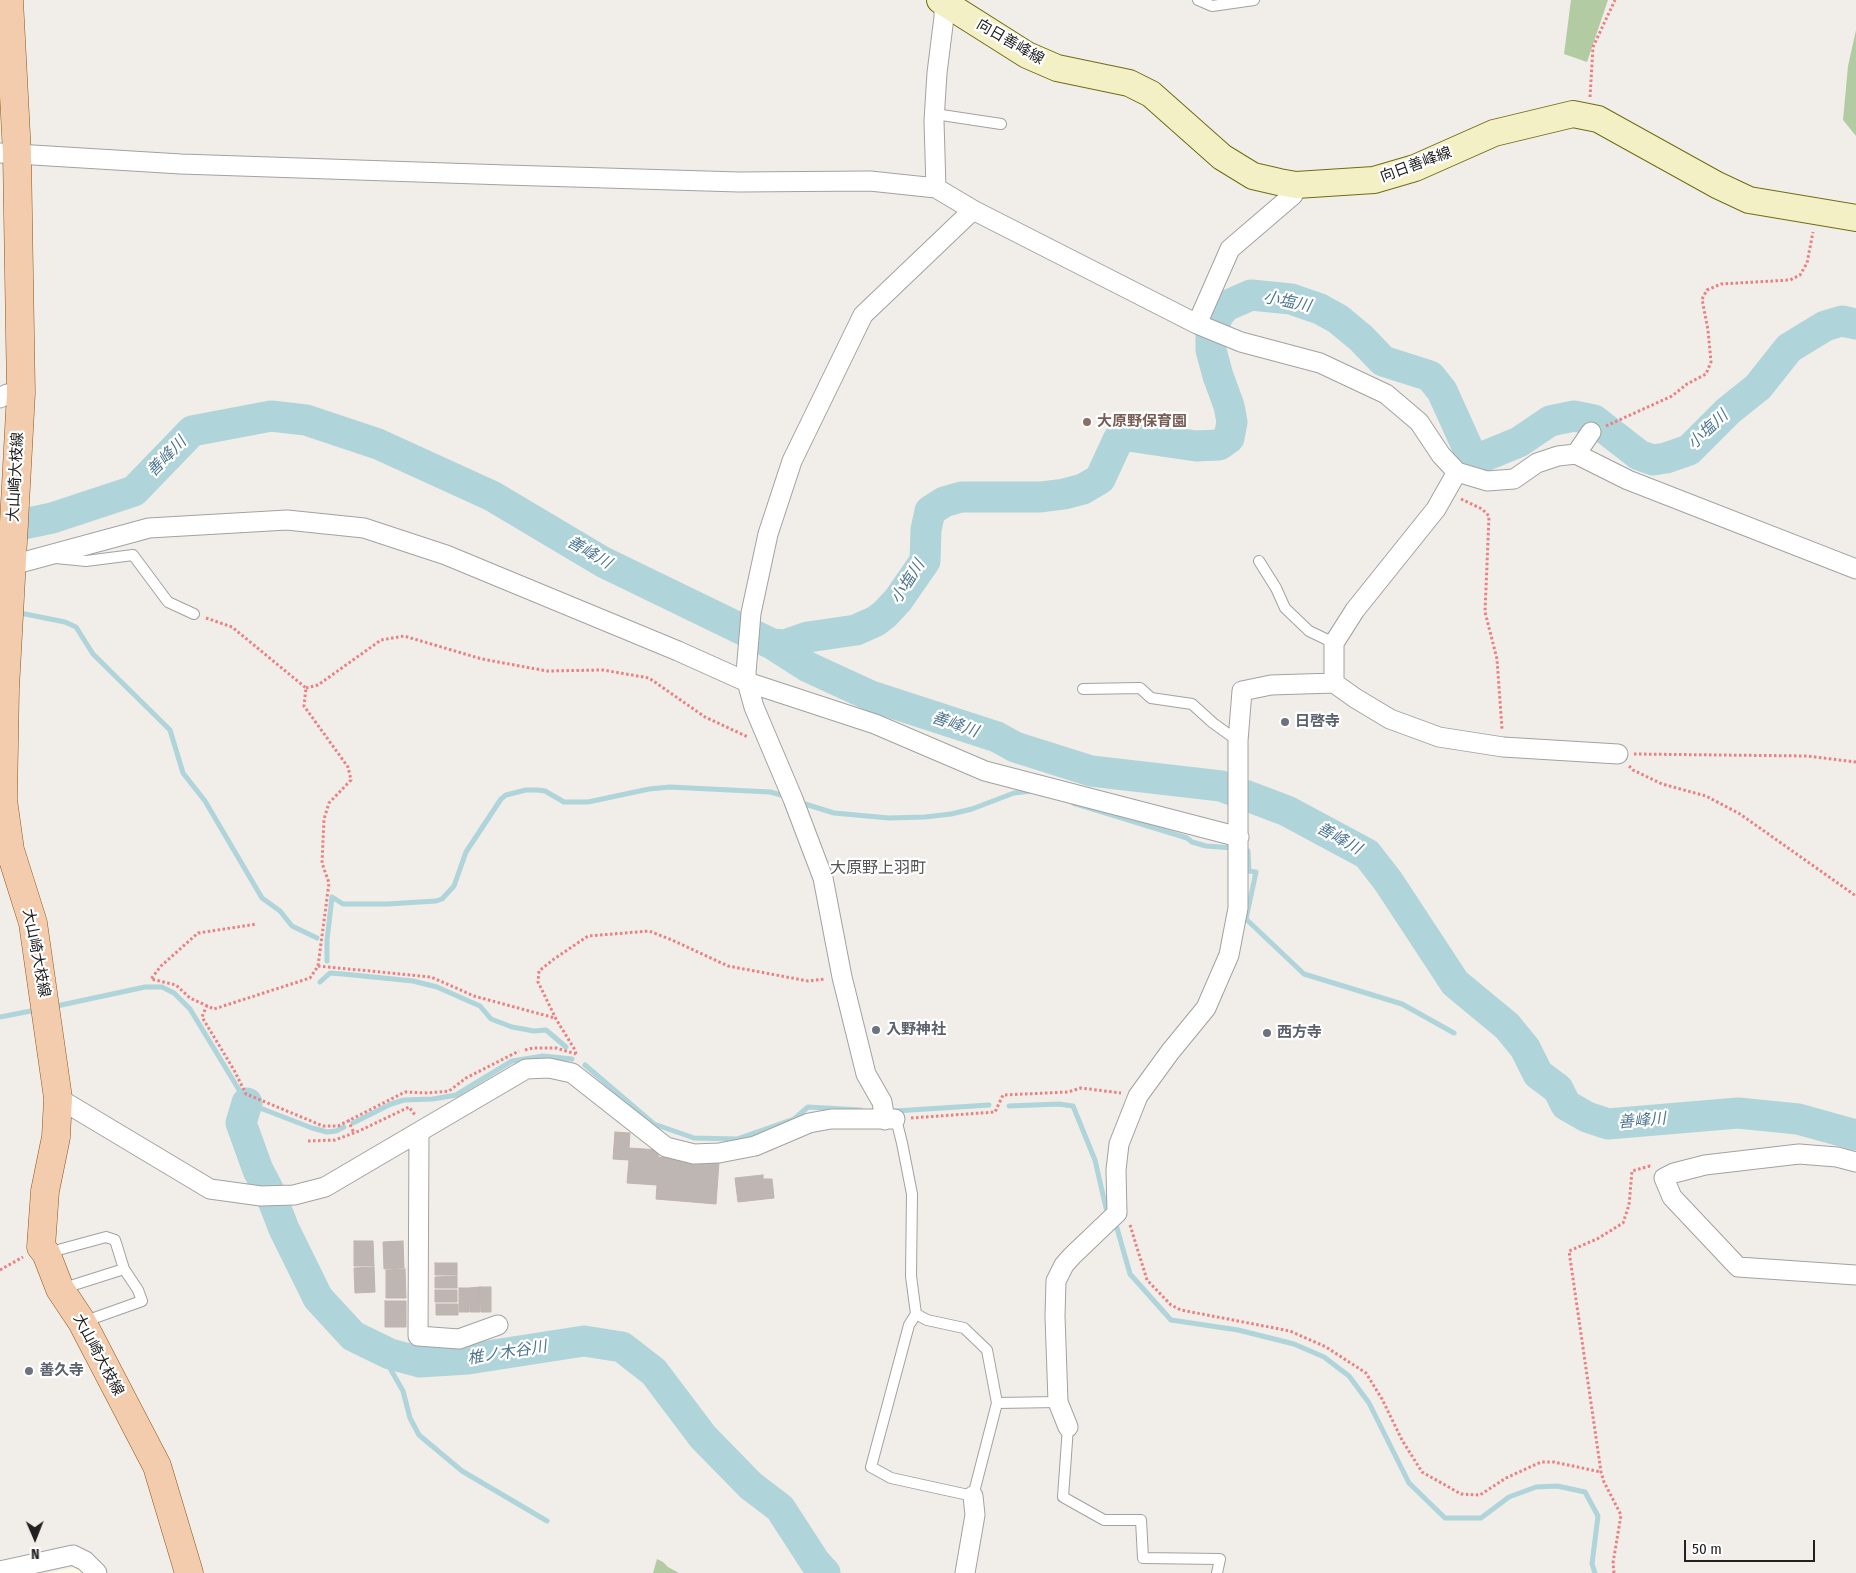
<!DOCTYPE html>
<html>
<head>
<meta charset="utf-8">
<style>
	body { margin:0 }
	#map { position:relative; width:1856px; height:1573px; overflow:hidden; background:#f1ede9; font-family:"Fira Sans Condensed",sans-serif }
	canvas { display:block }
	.north { position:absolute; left:10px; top:1513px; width:50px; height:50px; -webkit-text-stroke:4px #fff; paint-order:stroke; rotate:179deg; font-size:14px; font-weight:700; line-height:20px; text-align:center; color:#212121 }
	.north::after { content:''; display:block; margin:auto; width:18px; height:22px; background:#212121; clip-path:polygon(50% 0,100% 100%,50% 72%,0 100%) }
	.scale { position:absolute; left:1684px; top:1540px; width:131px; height:22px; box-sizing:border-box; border:2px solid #212121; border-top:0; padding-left:6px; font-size:15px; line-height:18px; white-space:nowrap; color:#212121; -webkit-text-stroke:4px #fff; paint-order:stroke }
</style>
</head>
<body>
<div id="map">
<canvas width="1856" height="1573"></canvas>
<div class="north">N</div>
<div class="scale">50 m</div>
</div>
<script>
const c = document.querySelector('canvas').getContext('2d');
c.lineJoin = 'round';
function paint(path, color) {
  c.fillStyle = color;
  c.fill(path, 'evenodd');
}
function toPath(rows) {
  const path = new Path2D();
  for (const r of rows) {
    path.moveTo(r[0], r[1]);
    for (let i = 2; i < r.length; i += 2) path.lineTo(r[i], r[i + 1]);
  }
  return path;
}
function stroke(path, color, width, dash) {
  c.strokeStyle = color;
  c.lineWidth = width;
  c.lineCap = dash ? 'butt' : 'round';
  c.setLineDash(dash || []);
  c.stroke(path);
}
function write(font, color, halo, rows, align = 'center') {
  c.font = font + ' "Fira Sans Condensed","Noto Sans JP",sans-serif';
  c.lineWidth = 4.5;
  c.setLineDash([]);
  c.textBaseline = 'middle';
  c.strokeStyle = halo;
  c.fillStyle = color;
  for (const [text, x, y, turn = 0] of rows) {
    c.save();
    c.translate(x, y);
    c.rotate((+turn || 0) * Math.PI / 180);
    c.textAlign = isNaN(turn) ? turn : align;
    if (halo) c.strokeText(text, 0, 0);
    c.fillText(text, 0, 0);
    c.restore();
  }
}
const education = toPath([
	[76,1567,83,1573,47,1573]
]);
const forest = toPath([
	[1571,0,1608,0,1587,62,1564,54],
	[1856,30,1856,136,1843,120,1848,66],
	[657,1559,663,1562,668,1567,679,1573,653,1573]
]);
const stream = toPath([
	[20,613,65,622,76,627,93,654,170,730,183,773,205,801,262,898,280,911,292,926,317,938],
	[1073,803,1187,838,1192,842,1206,846,1233,848],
	[805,804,834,813,889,818,925,817,951,814,972,809,1014,793,1031,791],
	[1248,851,1249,871,1256,872,1246,919,1304,974,1402,1004,1454,1033],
	[327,961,327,940,332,897,343,904,387,904,436,901,442,899,454,886,466,852,501,799,506,795,526,790,538,790,545,791,564,802,588,802,649,789,670,787,770,792,785,796],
	[320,982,330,973,343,974,413,981,437,987,480,1006,491,1019,512,1027,534,1031,546,1030,566,1047],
	[52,1007,145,987,162,987,174,993,190,1009,247,1103,312,1128,327,1132,336,1131,344,1127],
	[0,1017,36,1010],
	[585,1065,654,1124,694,1138,737,1139,794,1119,808,1107,861,1110],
	[1009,1106,1059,1104,1073,1106,1095,1160,1106,1208,1110,1214],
	[895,1111,989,1105],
	[353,1123,391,1104,404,1100,433,1099,456,1095,512,1061,543,1056,572,1059],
	[1115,1221,1130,1274,1171,1320,1238,1330,1294,1344,1324,1357,1349,1376,1369,1403,1409,1483,1445,1518,1481,1518,1509,1497,1536,1487,1557,1486,1585,1492,1598,1516,1592,1564,1595,1573],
	[383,1350,391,1370,403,1391,410,1418,419,1435,462,1471,547,1521]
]);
const river = toPath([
	[0,529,52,518,134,491,192,431,271,416,306,420,378,444,492,496,603,562,772,644,808,667,871,696,997,737,1015,747,1091,771,1221,786,1287,811,1367,854,1388,881,1455,983,1507,1026,1525,1048,1538,1074,1558,1089,1566,1105,1587,1117,1608,1124,1738,1113,1798,1119,1856,1135],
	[772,644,785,645,808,637,856,630,876,621,885,614,898,600,925,561,926,530,930,511,944,502,961,497,1041,497,1064,494,1083,489,1100,479,1118,440,1128,436,1196,446,1219,445,1229,438,1232,422,1229,406,1218,376,1211,350,1211,336,1218,315,1226,306,1251,295,1291,299,1320,309,1338,319,1361,338,1383,361,1430,376,1442,391,1470,453,1480,458,1519,442,1550,421,1574,416,1594,420,1639,455,1653,460,1666,458,1689,450,1728,411,1758,387,1789,348,1825,326,1842,321,1856,324],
	[247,1103,241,1123,258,1170,270,1193,284,1229,318,1298,353,1336,390,1354,420,1362,468,1359,584,1341,622,1347,654,1372,703,1437,751,1486,780,1508,815,1562,825,1573]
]);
const building = toPath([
	[615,1132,630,1133,629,1148,659,1150,658,1157,719,1162,716,1204,656,1199,657,1185,627,1183,629,1160,613,1159,615,1132],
	[763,1175,763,1179,772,1179,774,1198,738,1202,735,1178,763,1175],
	[354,1241,373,1241,374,1266,354,1266,354,1241],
	[403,1241,404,1268,384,1269,383,1242,403,1241],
	[435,1263,457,1263,457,1275,435,1275,435,1263],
	[374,1267,375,1292,355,1293,354,1268,374,1267],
	[405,1269,406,1298,386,1298,386,1270,405,1269],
	[457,1276,457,1288,435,1288,435,1277,457,1276],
	[480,1287,480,1312,470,1312,469,1288,480,1287],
	[480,1287,491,1287,491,1312,481,1312,480,1287],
	[459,1288,469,1288,469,1312,459,1312,459,1288],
	[435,1290,457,1290,457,1302,435,1302,435,1290],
	[385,1301,406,1301,406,1327,385,1327,385,1301],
	[436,1304,458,1304,458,1315,436,1315,436,1304]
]);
const path = toPath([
	[1590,97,1593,47,1615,0],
	[1606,426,1672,396,1687,384,1706,374,1711,362,1708,330,1702,299,1707,290,1721,284,1790,280,1800,275,1807,263,1813,232],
	[1461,499,1482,509,1489,516,1485,612,1497,659,1502,729],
	[206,618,232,627,306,688,304,706,348,767,351,780,329,803,324,819,322,863,329,883,318,966,310,978,214,1009,190,998,176,985,151,979,161,966,198,933,257,924],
	[306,688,318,685,381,640,404,636,482,659,547,671,603,670,649,678,705,717,748,737],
	[1634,754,1807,756,1856,762],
	[1629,766,1633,770,1662,784,1706,796,1740,814,1856,896],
	[318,966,431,977,474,996,555,1018],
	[207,1005,202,1017,234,1070,246,1094,323,1126,338,1126,405,1092,428,1093,449,1091,466,1078,519,1051],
	[525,1050,533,1048,556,1048,576,1054],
	[576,1054,575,1050,556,1019,538,982,539,971,554,959,588,936,649,931,672,940,728,966,808,981,825,979],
	[911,1118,995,1112,1003,1095,1068,1092,1081,1088,1121,1093],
	[348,1120,354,1133],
	[308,1141,335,1140,359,1131,409,1107,415,1115],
	[1130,1225,1147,1280,1171,1305,1181,1310,1290,1331,1326,1347,1366,1373,1382,1399,1402,1440,1422,1472,1461,1494,1480,1495,1506,1478,1541,1462,1554,1462,1601,1472],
	[0,1270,23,1257],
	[1614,1573,1613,1563,1621,1515,1604,1482,1601,1472,1569,1251,1597,1239,1623,1223,1629,1205,1632,1171,1650,1166,1652,1167]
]);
const lane = toPath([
	[1198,0,1212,6,1254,0],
	[935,114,1001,124],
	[56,558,86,561,133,555,168,602,194,614],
	[1259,561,1276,588,1285,608,1309,631,1334,643],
	[1083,689,1140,688,1151,698,1192,704,1213,723,1238,741],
	[896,1119,902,1143,912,1194,911,1276,916,1314,927,1320,964,1328,987,1350,997,1403,973,1496,891,1478,871,1467,909,1325,916,1314],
	[47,1253,106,1237,115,1240,124,1269,138,1290,142,1301,83,1322],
	[61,1289,124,1269],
	[997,1403,1058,1402],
	[1068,1427,1063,1497,1104,1520,1141,1520,1143,1558,1220,1559,1217,1573]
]);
const street = toPath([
	[0,153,181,164,506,175,739,182,870,181,936,188,973,210,1197,324,1230,249,1293,195,1296,185],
	[936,188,934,121,937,73,944,17,944,0],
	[1197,324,1241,342,1320,363,1386,394,1419,422,1441,455,1457,472,1436,509,1355,610,1334,643,1334,683],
	[0,398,7,394,21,393],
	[1576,454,1628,480,1856,569],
	[1457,472,1487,481,1514,479,1537,463,1558,456,1576,454,1591,432],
	[1,568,149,528,287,520,364,528,446,555,678,651,747,682,875,724,985,771,1239,837],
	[58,1098,210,1189,261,1196,294,1195,325,1187,526,1069,549,1068,572,1073,666,1147,694,1154,719,1153,755,1146,809,1123,831,1119,895,1119],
	[885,1120,882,1102,866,1074,842,977,823,878,793,799,754,707,747,682,746,673,751,613,768,534,792,461,863,315,973,210],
	[419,1132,418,1336,459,1339,498,1325],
	[1856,1162,1837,1157,1799,1154,1705,1165,1674,1173,1664,1178,1672,1197,1738,1267,1856,1275],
	[1068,1427,1058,1402,1055,1316,1056,1281,1064,1265,1072,1256,1117,1213,1116,1170,1119,1144,1138,1096,1170,1052,1206,1008,1229,955,1238,908,1238,741,1242,691,1271,685,1334,683,1355,698,1390,719,1439,737,1503,747,1618,754],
	[0,1571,73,1555,85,1561,97,1573],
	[965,1573,975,1515,973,1496]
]);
const secondary = toPath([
	[940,0,1027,55,1057,68,1129,83,1151,94,1222,157,1253,176,1279,182,1296,185,1374,180,1415,168,1494,133,1573,114,1598,119,1717,185,1749,200,1856,218]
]);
const primary = toPath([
	[9,0,17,154,21,393,5,689,3,800,10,850,33,923,58,1098,56,1137,45,1191,41,1247,46,1253,60,1289,82,1322,157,1466,189,1573]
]);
const markers = [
	[1087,422,5,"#8d6e63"],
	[1285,722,5,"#6b7280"],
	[876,1030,5,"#6b7280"],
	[1267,1033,5,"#6b7280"],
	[29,1371,5,"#6b7280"]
];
const streetNames = [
	["向日善峰線",1010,42,30],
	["向日善峰線",1416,165,-20],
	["大山崎大枝線",16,477,-87],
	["大山崎大枝線",36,953,79],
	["大山崎大枝線",98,1355,62]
];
const educationNames = [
	["大原野保育園",1097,422]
];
const worshipNames = [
	["日啓寺",1295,722],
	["入野神社",886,1030],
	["西方寺",1277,1033],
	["善久寺",39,1371]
];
const waterNames = [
	["小塩川",1287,302,12],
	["小塩川",1708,430,-43],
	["善峰川",167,457,-46],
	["善峰川",589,553,30],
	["小塩川",908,582,-57],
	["善峰川",955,725,19],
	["善峰川",1339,839,29],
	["善峰川",1642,1121,-5],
	["椎ノ木谷川",507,1353,-9]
];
const neighbourhoodNames = [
	["大原野上羽町",878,869]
];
paint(education, '#fcf9e7');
paint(forest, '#b3cba3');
stroke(stream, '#afd4d9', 5);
stroke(river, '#afd4d9', 31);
paint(building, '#beb6b2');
stroke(building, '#c1b3ad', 1);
stroke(lane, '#a2a2a2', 12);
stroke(street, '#a2a2a2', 21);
stroke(secondary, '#6f6d12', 28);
stroke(primary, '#8d5512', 29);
stroke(path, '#eb8082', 3, [2.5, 2.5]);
stroke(lane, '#fff', 10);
stroke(street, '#fff', 19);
stroke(secondary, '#f3f0c5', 26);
stroke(primary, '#f2ccad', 28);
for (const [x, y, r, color] of markers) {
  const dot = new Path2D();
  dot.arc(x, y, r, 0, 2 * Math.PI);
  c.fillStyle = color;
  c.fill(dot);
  stroke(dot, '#fff', 2);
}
write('15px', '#212121', '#fff', streetNames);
write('bold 15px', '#785e54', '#fff', educationNames, 'left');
write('bold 15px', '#5b616d', '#fff', worshipNames, 'left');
write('italic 16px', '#4d7790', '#fff', waterNames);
write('16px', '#545454', '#fff', neighbourhoodNames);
</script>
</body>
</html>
